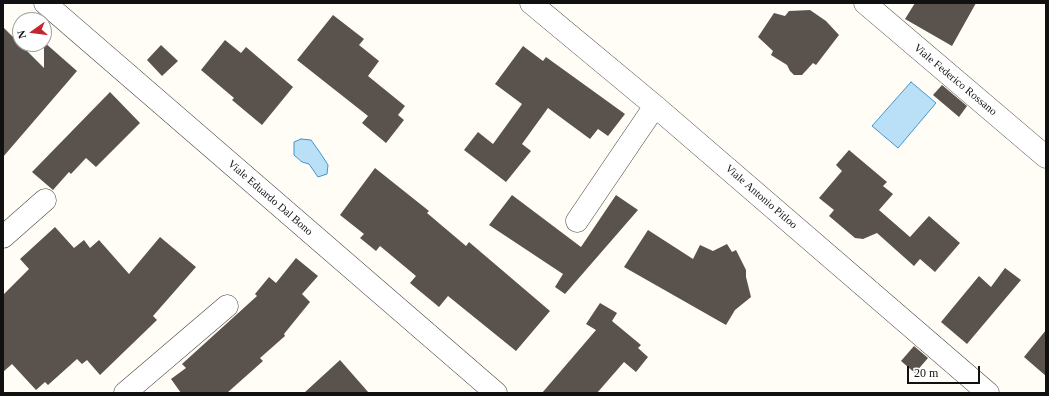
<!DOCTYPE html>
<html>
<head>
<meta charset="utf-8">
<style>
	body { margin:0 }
	#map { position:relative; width:1049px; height:396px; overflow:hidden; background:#fffdf5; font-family:"Times New Roman",serif }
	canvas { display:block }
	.frame { position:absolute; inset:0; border:4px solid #111; pointer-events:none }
	.north { position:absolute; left:12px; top:12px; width:40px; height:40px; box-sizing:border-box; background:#fff; border:1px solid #a0a0a0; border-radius:50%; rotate:256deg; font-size:11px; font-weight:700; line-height:16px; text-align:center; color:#111 }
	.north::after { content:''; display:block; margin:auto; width:14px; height:18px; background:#c4262e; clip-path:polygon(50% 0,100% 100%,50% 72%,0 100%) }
	.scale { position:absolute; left:907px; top:366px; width:73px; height:18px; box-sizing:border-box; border:2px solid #111; border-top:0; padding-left:5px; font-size:12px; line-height:14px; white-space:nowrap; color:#111; -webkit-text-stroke:3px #fff; paint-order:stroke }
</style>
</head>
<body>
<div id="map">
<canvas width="1049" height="396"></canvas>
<div class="frame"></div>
<div class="north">N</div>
<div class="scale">20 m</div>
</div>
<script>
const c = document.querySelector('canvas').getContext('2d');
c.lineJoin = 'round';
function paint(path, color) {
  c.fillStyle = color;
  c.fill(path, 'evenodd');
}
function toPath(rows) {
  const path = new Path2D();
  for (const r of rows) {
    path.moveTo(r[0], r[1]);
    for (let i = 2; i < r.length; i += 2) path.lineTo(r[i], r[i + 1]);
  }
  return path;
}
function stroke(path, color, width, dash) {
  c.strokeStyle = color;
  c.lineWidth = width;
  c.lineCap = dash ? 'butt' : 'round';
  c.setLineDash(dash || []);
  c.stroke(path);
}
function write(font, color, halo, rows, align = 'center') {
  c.font = font + ' "Times New Roman",serif';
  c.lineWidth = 4;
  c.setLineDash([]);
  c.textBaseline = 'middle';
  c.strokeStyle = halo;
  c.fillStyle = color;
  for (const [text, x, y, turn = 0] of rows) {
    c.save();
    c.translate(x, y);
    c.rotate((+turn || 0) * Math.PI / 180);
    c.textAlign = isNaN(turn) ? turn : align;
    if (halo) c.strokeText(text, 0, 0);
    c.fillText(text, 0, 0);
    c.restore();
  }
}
const water = toPath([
	[911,82,936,103,898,148,872,126,911,82],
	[301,139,311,140,321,154,328,165,327,174,318,177,309,164,302,162,294,155,294,142,301,139]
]);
const building = toPath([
	[915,3,976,3,952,46,905,19],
	[810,10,826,21,839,35,816,65,813,63,802,75,794,75,790,71,787,65,771,55,773,51,758,37,774,13,785,16,789,11],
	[333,15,364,39,359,45,379,61,368,76,405,106,398,115,404,120,386,143,362,123,368,116,297,60],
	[3,27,44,68,44,42,77,71,3,157],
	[225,40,241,53,246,47,293,87,262,125,232,100,234,98,201,70],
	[161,45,178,61,162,76,147,60],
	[523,46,543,61,546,57,625,114,608,136,598,129,590,139,548,108,522,144,531,151,506,182,464,150,478,132,493,144,522,104,495,84],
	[942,85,967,106,959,117,933,95],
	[110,92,140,123,96,167,86,158,71,174,69,172,53,190,32,172],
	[849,150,887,182,883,186,893,194,879,210,910,237,929,216,960,243,935,272,920,259,914,266,877,233,863,239,855,238,829,216,834,210,819,198,842,171,836,165],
	[375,168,429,211,427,213,466,246,469,242,550,311,516,351,448,296,439,307,410,283,416,276,380,246,376,251,360,238,364,234,340,215],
	[512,195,581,247,616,195,638,210,565,294,555,287,563,274,489,225],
	[55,227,74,248,84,240,90,248,99,240,129,274,160,237,196,267,153,316,157,320,100,375,87,360,82,364,77,359,48,385,45,382,36,390,12,364,3,372,3,295,29,269,20,259],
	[648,230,693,259,700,245,713,251,727,244,732,252,736,250,746,270,746,277,751,297,735,310,726,325,624,267],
	[296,258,318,276,302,294,310,302,284,334,285,336,260,358,263,361,227,393,181,393,171,379,186,368,182,364,257,296,255,294,269,277,276,283],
	[1005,268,1021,280,967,344,941,322,979,276,991,287],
	[600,303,617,313,612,321,641,345,638,348,648,357,636,372,624,362,597,393,542,393,596,330,586,324],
	[1046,330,1046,376,1024,357],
	[914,346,928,358,915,373,901,361],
	[340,360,369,393,304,393]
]);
const minor = toPath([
	[45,3,496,393],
	[531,3,655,106,988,393],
	[865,3,1046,157],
	[577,221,655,106],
	[3,237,45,200],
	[125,393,227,306]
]);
const streetNames = [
	["Viale Federico Rossano",955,80,40],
	["Viale Antonio Pitloo",761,197,41],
	["Viale Eduardo Dal Bono",270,198,41]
];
paint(water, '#b9e0f7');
stroke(water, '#3f96cf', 1);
paint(building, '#5a524d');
stroke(minor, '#444', 23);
stroke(minor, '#fff', 22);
write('11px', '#111', '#fff', streetNames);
</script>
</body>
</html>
